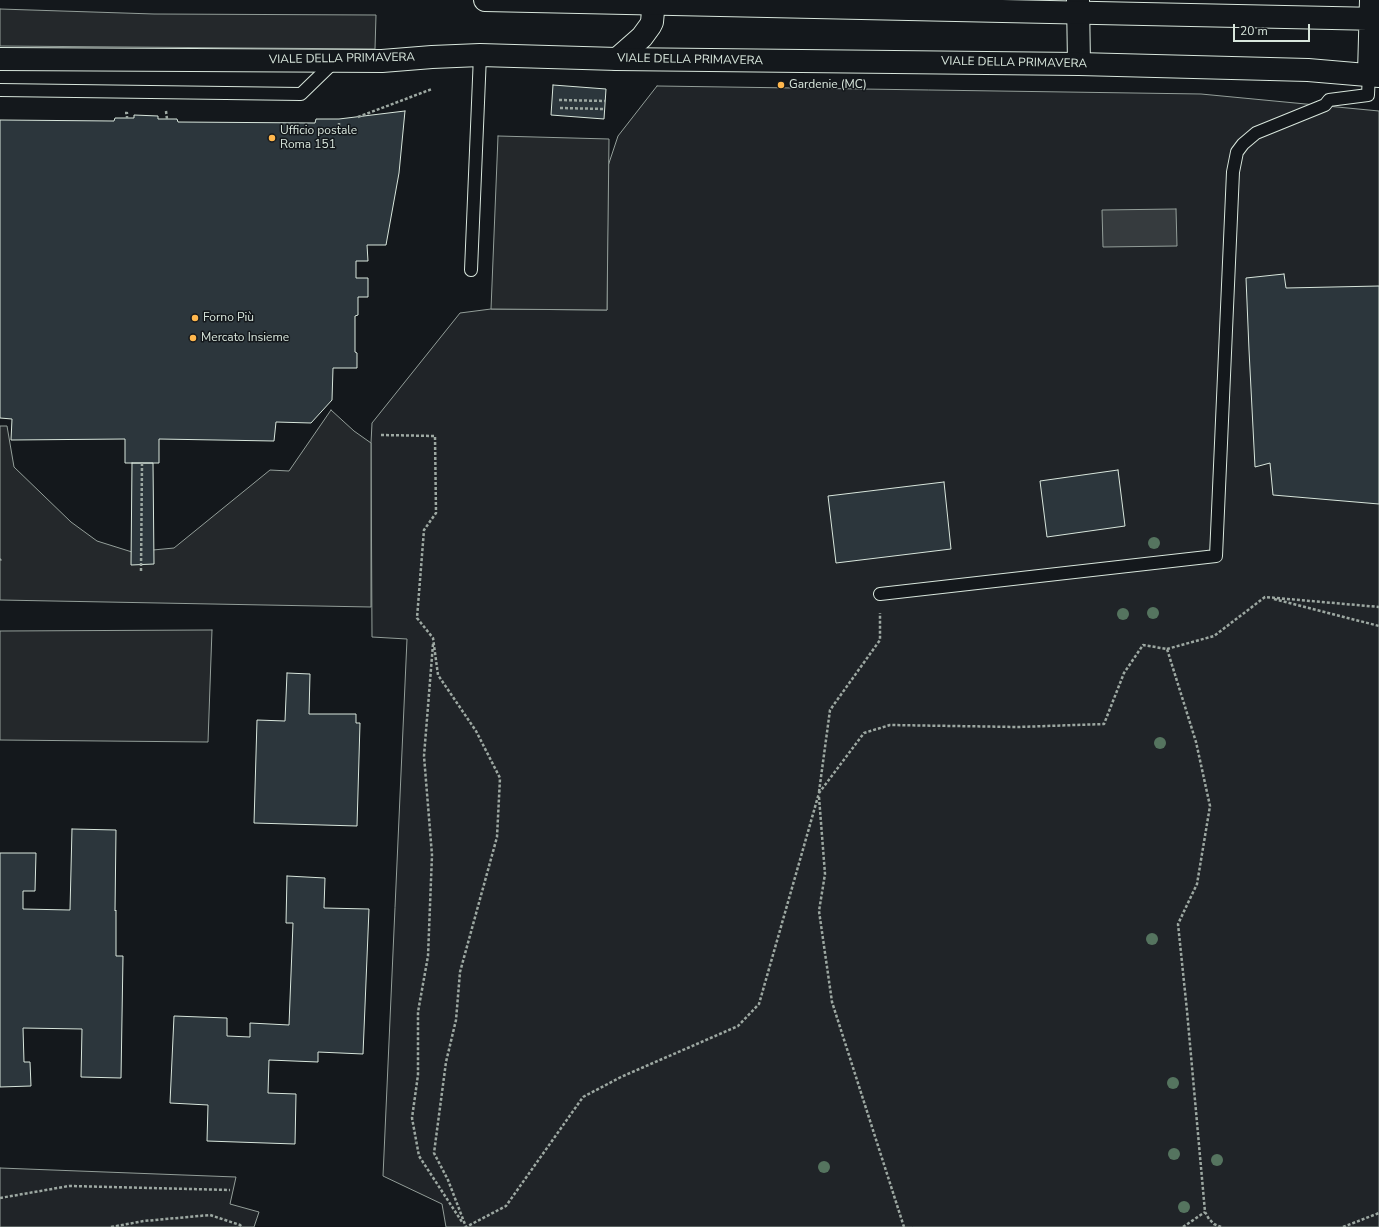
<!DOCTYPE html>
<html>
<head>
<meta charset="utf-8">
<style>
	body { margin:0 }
	#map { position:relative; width:1379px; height:1227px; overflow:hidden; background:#14181c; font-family:"Nunito Sans",sans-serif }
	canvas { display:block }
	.scale { position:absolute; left:1233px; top:24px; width:77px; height:18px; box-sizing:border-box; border:2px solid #d8e6dc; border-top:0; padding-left:5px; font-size:12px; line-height:14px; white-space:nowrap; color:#d8e6dc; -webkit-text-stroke:3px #14181c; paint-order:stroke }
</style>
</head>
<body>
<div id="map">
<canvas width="1379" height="1227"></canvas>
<div class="scale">20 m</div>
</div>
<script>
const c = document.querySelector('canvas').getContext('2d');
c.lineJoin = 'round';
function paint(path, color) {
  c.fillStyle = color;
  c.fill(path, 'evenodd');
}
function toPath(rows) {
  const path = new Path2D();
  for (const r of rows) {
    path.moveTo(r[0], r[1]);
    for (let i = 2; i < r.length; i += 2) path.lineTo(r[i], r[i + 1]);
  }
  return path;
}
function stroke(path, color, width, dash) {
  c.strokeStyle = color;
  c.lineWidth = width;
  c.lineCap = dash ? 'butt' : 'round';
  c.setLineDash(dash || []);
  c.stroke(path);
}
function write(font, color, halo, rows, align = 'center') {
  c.font = font + ' "Nunito Sans",sans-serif';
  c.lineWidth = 3;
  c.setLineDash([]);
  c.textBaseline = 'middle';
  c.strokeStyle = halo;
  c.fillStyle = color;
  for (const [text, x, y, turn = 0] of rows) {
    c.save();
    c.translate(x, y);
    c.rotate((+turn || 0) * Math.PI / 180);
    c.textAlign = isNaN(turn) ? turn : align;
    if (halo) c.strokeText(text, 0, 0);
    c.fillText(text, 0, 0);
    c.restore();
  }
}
const green = toPath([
	[657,86,1201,94,1379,111,1379,1227,446,1227,442,1204,383,1176,407,639,372,637,371,443,372,423,460,313,491,309,607,310,608,166,618,136,657,86],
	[0,1168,236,1177,230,1204,259,1212,254,1227,0,1227,0,1168]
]);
const parking = toPath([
	[0,9,154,14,376,15,375,49,0,46,0,9],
	[498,136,609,139,607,310,491,309,498,136],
	[331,410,354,431,371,443,371,607,0,600,0,426,7,426,14,467,71,522,97,541,132,552,174,548,270,470,289,471,331,410],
	[212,630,208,742,0,740,0,631,212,630]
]);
const water = toPath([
	[1176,209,1177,246,1103,247,1102,210,1176,209]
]);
const building = toPath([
	[553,85,606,89,604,119,551,115,553,85],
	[405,111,399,173,386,245,367,245,368,261,356,261,356,278,368,278,368,297,358,297,358,315,355,316,355,352,357,353,357,368,333,368,332,400,311,423,276,422,274,441,159,439,159,463,125,463,125,439,11,440,12,419,0,418,0,120,114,121,115,118,134,118,134,115,158,116,158,119,177,119,178,122,315,123,316,119,339,119,405,111],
	[1284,274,1286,288,1379,286,1379,504,1273,495,1270,463,1255,467,1249,350,1246,278,1284,274],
	[132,463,153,463,154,564,131,565,132,463],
	[1118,470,1125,526,1047,537,1040,481,1118,470],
	[944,482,951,549,836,563,828,496,944,482],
	[287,673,310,674,309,714,356,714,356,723,360,723,357,826,254,823,257,720,285,721,287,673],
	[72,829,116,830,115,911,116,910,116,956,123,956,121,1078,81,1077,82,1029,23,1028,24,1062,30,1062,31,1086,0,1087,0,853,36,853,35,891,23,891,23,909,70,910,72,829],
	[287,876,325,878,324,908,369,909,363,1054,318,1052,318,1062,269,1060,268,1093,296,1094,295,1144,207,1141,208,1105,170,1103,174,1016,227,1018,227,1036,250,1037,250,1023,289,1025,293,923,286,923,287,876]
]);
const path = toPath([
	[559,100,605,101],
	[560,108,605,109],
	[166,111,167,119],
	[125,113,127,113,127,118],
	[358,117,432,89],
	[339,123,339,127],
	[381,435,435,436,436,513,424,530,417,618,433,638,438,675,476,731,500,778,497,837,460,972,456,1020,446,1062,434,1153,448,1180,466,1227,506,1206,583,1097,621,1077,738,1026,759,1004,819,793,864,733,890,725,1018,727,1104,724,1124,673,1143,645,1167,649,1196,742,1210,806,1197,884,1178,924,1187,1011,1205,1212,1209,1219,1214,1224,1221,1227],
	[0,560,1,559],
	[141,571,142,463],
	[1274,599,1379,626],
	[433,644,424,756,432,855,428,956,418,1012,418,1075,412,1118,419,1156,462,1222],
	[1167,649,1214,636,1265,597,1379,607],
	[819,792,830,710,880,640,880,613],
	[819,797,825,874,819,911,832,1002,904,1227],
	[0,1198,69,1186,230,1190],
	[111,1227,144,1221,210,1215,240,1225,242,1227],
	[1183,1227,1205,1212],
	[1343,1227,1379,1213]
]);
const lane = toPath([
	[0,90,301,94,335,61],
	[471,270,480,55],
	[880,594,1216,556,1233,172,1237,152,1243,144,1256,133,1325,105,1329,100,1368,95,1369,74]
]);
const street = toPath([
	[1078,0,1079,64],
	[617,59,642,37,650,26,652,22,654,0]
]);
const secondary = toPath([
	[485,0,1379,19],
	[0,59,382,61,432,57,480,55,617,59,1079,64,1308,70,1379,76],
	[1369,74,1371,0]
]);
const trees = [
	[1154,543],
	[1153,613],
	[1123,614],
	[1160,743],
	[1152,939],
	[1173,1083],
	[1174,1154],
	[1217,1160],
	[824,1167],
	[1184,1207]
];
const markers = [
	[781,85,4,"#ffb74d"],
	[272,138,4,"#ffb74d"],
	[195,318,4,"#ffb74d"],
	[193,338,4,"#ffb74d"]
];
const streetNames = [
	["VIALE DELLA PRIMAVERA",342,59,-1],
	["VIALE DELLA PRIMAVERA",690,60,1],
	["VIALE DELLA PRIMAVERA",1014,63,1]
];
const poiNames = [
	["Gardenie (MC)",789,85],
	["Ufficio postale",280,131],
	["Roma 151",280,145],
	["Forno Più",203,318],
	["Mercato Insieme",201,338]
];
paint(green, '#202428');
stroke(green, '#939e99', 1);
paint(parking, '#24282b');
stroke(parking, '#939e99', 1);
paint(water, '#363b3e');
stroke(water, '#939e99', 1);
paint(building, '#2c363c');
stroke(building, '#d8e6dc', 1);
stroke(lane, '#d8e6dc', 14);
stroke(street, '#d8e6dc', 24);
stroke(secondary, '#d8e6dc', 24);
stroke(path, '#9da8a2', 2.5, [3, 2]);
stroke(lane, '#14181c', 12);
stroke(street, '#14181c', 22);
stroke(secondary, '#14181c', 22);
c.fillStyle = '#55745f';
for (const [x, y] of trees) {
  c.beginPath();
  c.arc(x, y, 6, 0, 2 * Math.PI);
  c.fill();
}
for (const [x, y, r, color] of markers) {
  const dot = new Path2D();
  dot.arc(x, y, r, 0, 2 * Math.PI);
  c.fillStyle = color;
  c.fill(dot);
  stroke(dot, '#14181c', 1.5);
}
write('12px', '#d8e6dc', '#14181c', streetNames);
write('12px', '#d8e6dc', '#14181c', poiNames, 'left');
</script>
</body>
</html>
